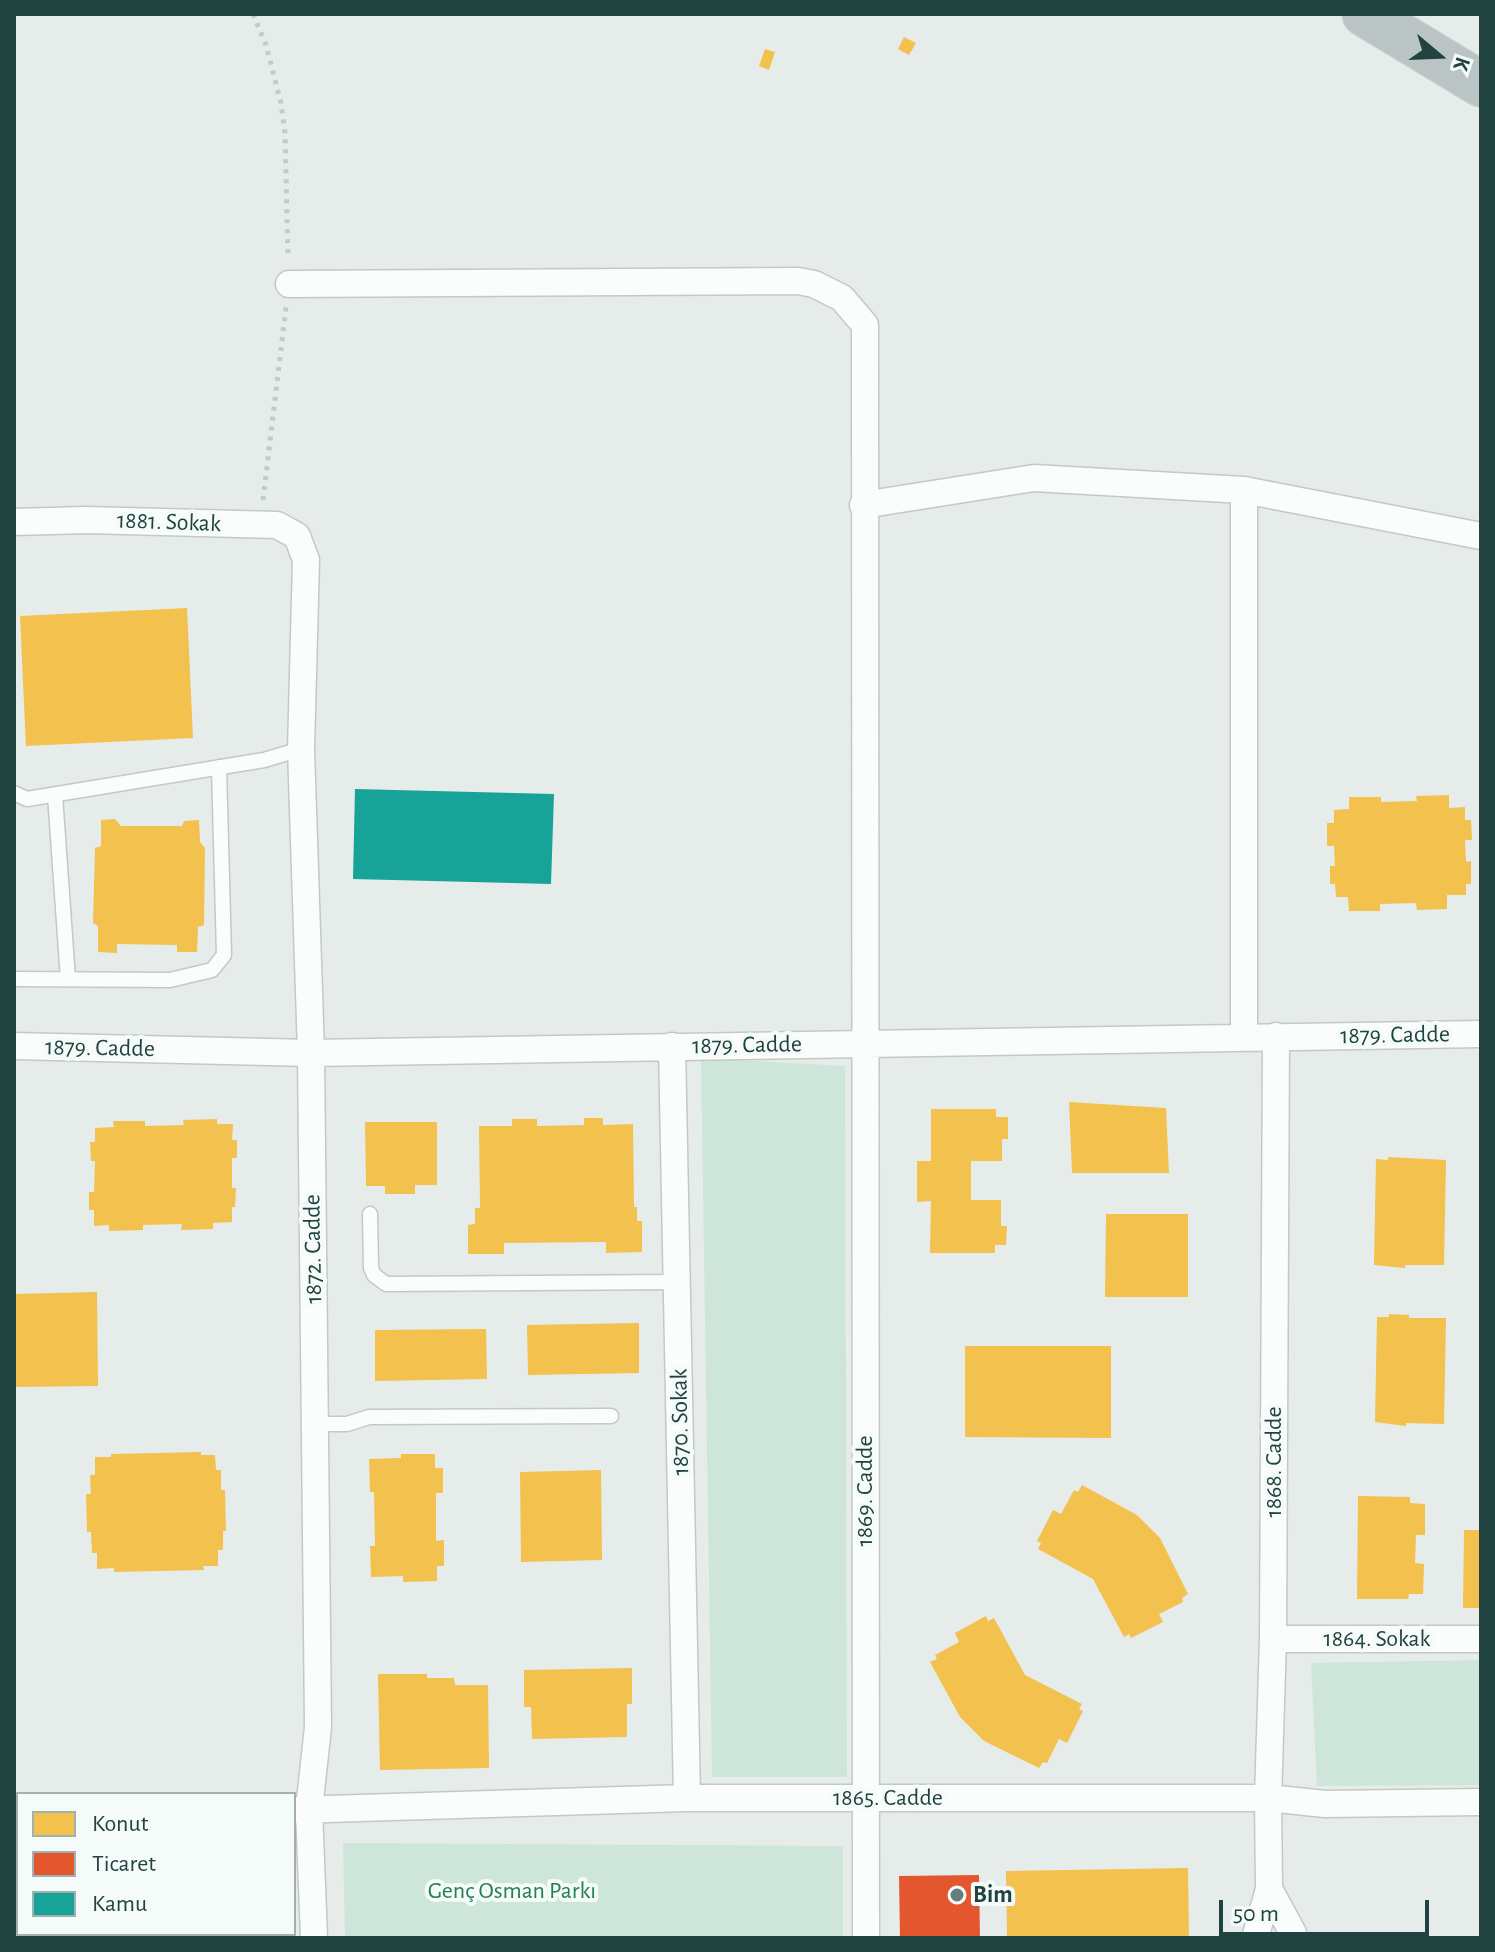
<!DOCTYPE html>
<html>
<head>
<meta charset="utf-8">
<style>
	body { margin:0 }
	#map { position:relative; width:1495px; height:1952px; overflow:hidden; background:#e6ecea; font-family:"Alegreya Sans",sans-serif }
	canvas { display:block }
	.frame { position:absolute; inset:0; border:16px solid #20433f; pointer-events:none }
	.legend { position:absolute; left:16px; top:1792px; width:280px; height:144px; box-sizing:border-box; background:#f5fbf9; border:2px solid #a0b1af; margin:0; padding:10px 14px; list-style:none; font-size:24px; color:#20433f }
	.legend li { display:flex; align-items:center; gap:16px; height:40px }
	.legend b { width:40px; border:2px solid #a0b1af }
	.north { position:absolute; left:1399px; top:16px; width:80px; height:80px; -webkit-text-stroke:6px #f5fbf9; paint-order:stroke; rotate:109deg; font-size:22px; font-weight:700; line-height:32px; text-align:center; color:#20433f }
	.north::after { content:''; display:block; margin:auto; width:28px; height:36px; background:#20433f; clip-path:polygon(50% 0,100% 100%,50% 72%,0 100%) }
	.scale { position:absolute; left:1219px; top:1900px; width:210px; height:36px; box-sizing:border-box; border:4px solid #20433f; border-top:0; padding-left:10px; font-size:24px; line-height:28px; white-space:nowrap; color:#20433f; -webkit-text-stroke:6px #f5fbf9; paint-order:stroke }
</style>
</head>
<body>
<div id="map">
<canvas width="1495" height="1952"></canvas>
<div class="frame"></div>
<ul class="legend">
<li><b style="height:22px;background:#f2c14e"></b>Konut</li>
<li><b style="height:22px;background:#e4572e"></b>Ticaret</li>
<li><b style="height:22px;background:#17a398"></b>Kamu</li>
</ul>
<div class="north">K</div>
<div class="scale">50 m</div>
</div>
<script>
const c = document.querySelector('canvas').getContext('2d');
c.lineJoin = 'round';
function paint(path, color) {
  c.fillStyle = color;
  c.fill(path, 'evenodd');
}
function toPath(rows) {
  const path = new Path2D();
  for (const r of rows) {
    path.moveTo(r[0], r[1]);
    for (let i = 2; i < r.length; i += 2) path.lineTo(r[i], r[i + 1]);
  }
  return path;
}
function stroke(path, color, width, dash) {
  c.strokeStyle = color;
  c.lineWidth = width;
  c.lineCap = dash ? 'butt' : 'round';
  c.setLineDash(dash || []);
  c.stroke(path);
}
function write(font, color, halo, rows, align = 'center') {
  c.font = font + ' "Alegreya Sans",sans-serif';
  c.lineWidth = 8;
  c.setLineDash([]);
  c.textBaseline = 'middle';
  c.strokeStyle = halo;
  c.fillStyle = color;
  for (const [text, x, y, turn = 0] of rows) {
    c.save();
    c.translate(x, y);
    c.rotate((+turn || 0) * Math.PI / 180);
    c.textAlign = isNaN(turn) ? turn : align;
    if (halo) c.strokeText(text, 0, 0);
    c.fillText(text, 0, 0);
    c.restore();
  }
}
const green = toPath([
	[701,1058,845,1066,847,1777,712,1777],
	[1481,1660,1481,1785,1317,1786,1311,1663],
	[343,1843,843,1846,843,1938,345,1938]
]);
const homes = toPath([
	[904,37,916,43,909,55,898,49],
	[765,49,775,52,769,70,759,66],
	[187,608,193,738,26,746,20,616],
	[1449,795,1449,808,1465,807,1465,820,1471,820,1472,840,1465,840,1466,862,1471,861,1471,884,1466,884,1466,895,1447,895,1447,909,1417,910,1416,903,1380,904,1380,911,1349,911,1348,897,1336,897,1335,884,1330,884,1330,866,1335,866,1334,846,1327,846,1327,823,1334,823,1334,810,1349,809,1349,797,1381,797,1381,802,1417,801,1416,796],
	[115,819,121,826,182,826,184,821,199,820,200,842,205,848,204,925,198,927,197,952,177,952,177,945,117,944,117,953,98,952,98,926,93,923,95,848,101,846,101,820],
	[1069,1102,1166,1108,1169,1173,1072,1173],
	[931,1109,996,1109,996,1117,1008,1117,1008,1139,1002,1139,1002,1161,971,1161,971,1200,1001,1200,1001,1226,1007,1226,1006,1245,995,1245,995,1253,930,1253,931,1201,917,1202,917,1161,931,1161],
	[584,1118,603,1118,603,1125,633,1124,634,1207,637,1207,637,1221,642,1221,642,1252,606,1253,606,1242,504,1243,504,1254,468,1254,468,1225,475,1224,475,1208,480,1208,479,1126,512,1126,512,1119,537,1119,537,1126,584,1125],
	[217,1119,217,1124,233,1124,232,1140,237,1140,237,1158,232,1158,232,1188,236,1188,235,1207,232,1207,232,1222,213,1223,213,1229,181,1230,182,1224,143,1225,143,1230,109,1231,109,1225,94,1226,94,1210,89,1210,89,1192,94,1192,95,1161,91,1161,90,1142,95,1142,95,1128,114,1127,113,1121,145,1121,145,1126,184,1125,183,1120],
	[365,1122,437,1122,437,1185,415,1185,415,1194,385,1194,385,1186,366,1186],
	[1388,1157,1446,1160,1444,1265,1405,1265,1405,1268,1374,1265,1376,1159,1388,1160],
	[1106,1214,1188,1214,1188,1297,1105,1297],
	[97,1292,98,1386,14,1387,14,1294],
	[1389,1314,1409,1315,1409,1318,1446,1318,1444,1424,1406,1423,1406,1426,1375,1422,1377,1317,1389,1317],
	[639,1323,639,1373,528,1375,527,1325],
	[486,1329,487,1379,375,1381,375,1330],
	[965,1346,1111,1346,1111,1438,965,1437],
	[201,1452,201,1455,215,1455,216,1470,221,1470,221,1490,225,1490,226,1531,223,1531,223,1550,218,1550,218,1566,203,1566,204,1570,114,1572,114,1568,97,1569,97,1553,92,1553,91,1532,87,1532,86,1494,91,1494,90,1475,95,1475,95,1457,111,1457,111,1454],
	[401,1454,435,1454,435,1468,443,1468,443,1493,436,1493,436,1541,444,1540,444,1566,437,1566,437,1581,403,1582,403,1576,371,1577,370,1546,375,1546,374,1492,370,1492,369,1459,401,1458],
	[601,1470,602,1560,521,1562,520,1472],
	[1082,1485,1137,1515,1160,1538,1188,1594,1182,1598,1183,1602,1159,1614,1163,1622,1131,1638,1129,1634,1124,1637,1093,1579,1038,1549,1041,1543,1037,1541,1053,1510,1061,1514,1074,1490,1078,1492],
	[1358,1496,1410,1497,1410,1503,1425,1504,1425,1535,1416,1535,1415,1563,1424,1564,1423,1594,1409,1594,1408,1599,1357,1599],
	[1464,1530,1481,1530,1481,1608,1463,1608],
	[986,1616,988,1621,994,1618,1025,1675,1082,1704,1079,1709,1083,1711,1067,1743,1059,1739,1047,1763,1043,1762,1039,1768,984,1741,960,1717,930,1662,937,1659,935,1655,959,1642,955,1633],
	[632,1668,632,1704,627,1704,627,1737,532,1739,531,1707,524,1707,524,1670],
	[378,1674,427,1674,427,1678,454,1678,455,1685,488,1685,489,1768,380,1770],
	[1188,1868,1189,1938,1007,1938,1006,1871]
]);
const shops = toPath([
	[979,1875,980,1938,900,1938,899,1876]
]);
const public = toPath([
	[355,789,554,794,551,884,353,879]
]);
const path = toPath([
	[253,14,266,45,281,103,285,133,288,257],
	[263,500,286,307]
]);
const service = toPath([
	[14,793,27,799,264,760,301,749],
	[55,795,68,979],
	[14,979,170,980,212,970,224,955,219,767],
	[370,1214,371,1268,374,1275,386,1284,677,1282],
	[315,1424,347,1424,369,1417,611,1416]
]);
const minor = toPath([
	[289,284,798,281,814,284,842,298,865,325,866,1938],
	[1244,490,1244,1037],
	[863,505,1034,478,1244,490,1481,536],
	[14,522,86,520,277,525,297,536,306,560,301,749,311,1053,318,1727,309,1809,314,1938],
	[14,1046,311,1053,1481,1034],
	[672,1046,687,1798],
	[1273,1639,1481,1639],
	[294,1810,687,1798,1268,1798,1325,1804,1481,1802],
	[14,1821,18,1821],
	[1269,1889,1293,1933,1293,1938],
	[1255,1938,1269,1889,1268,1798,1273,1639,1276,1036]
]);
const motorway = toPath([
	[1365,14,1481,84]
]);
const markers = [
	[957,1895,8,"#657e7b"]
];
const streetNames = [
	["1881. Sokak",169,522,2],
	["1879. Cadde",1395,1035,-1],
	["1879. Cadde",747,1045,-1],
	["1879. Cadde",100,1048,1],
	["1872. Cadde",313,1249,-91],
	["1870. Sokak",680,1422,-91],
	["1868. Cadde",1274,1462,-90],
	["1869. Cadde",865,1491,-90],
	["1864. Sokak",1377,1639],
	["1865. Cadde",888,1798]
];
const parkNames = [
	["Genç Osman Parkı",512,1891]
];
const poiNames = [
	["Bim",973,1895]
];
paint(green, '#cee6d9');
paint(homes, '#f2c14e');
paint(shops, '#e4572e');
paint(public, '#17a398');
stroke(service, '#c3c9c7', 17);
stroke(minor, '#c3c9c7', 29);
stroke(motorway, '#c1cbca', 47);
stroke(path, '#c1ccca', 5, [4, 6]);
stroke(service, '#fbfcfc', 14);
stroke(minor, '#fbfcfc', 26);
stroke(motorway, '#bbc4c4', 44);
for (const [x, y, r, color] of markers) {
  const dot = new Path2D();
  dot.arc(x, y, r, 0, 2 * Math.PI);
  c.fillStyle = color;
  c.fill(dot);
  stroke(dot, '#f5fbf9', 3);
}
write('24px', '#20433f', '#f5fbf9', streetNames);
write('24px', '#257f56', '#f5fbf9', parkNames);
write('bold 24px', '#20433f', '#f5fbf9', poiNames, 'left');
</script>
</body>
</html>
